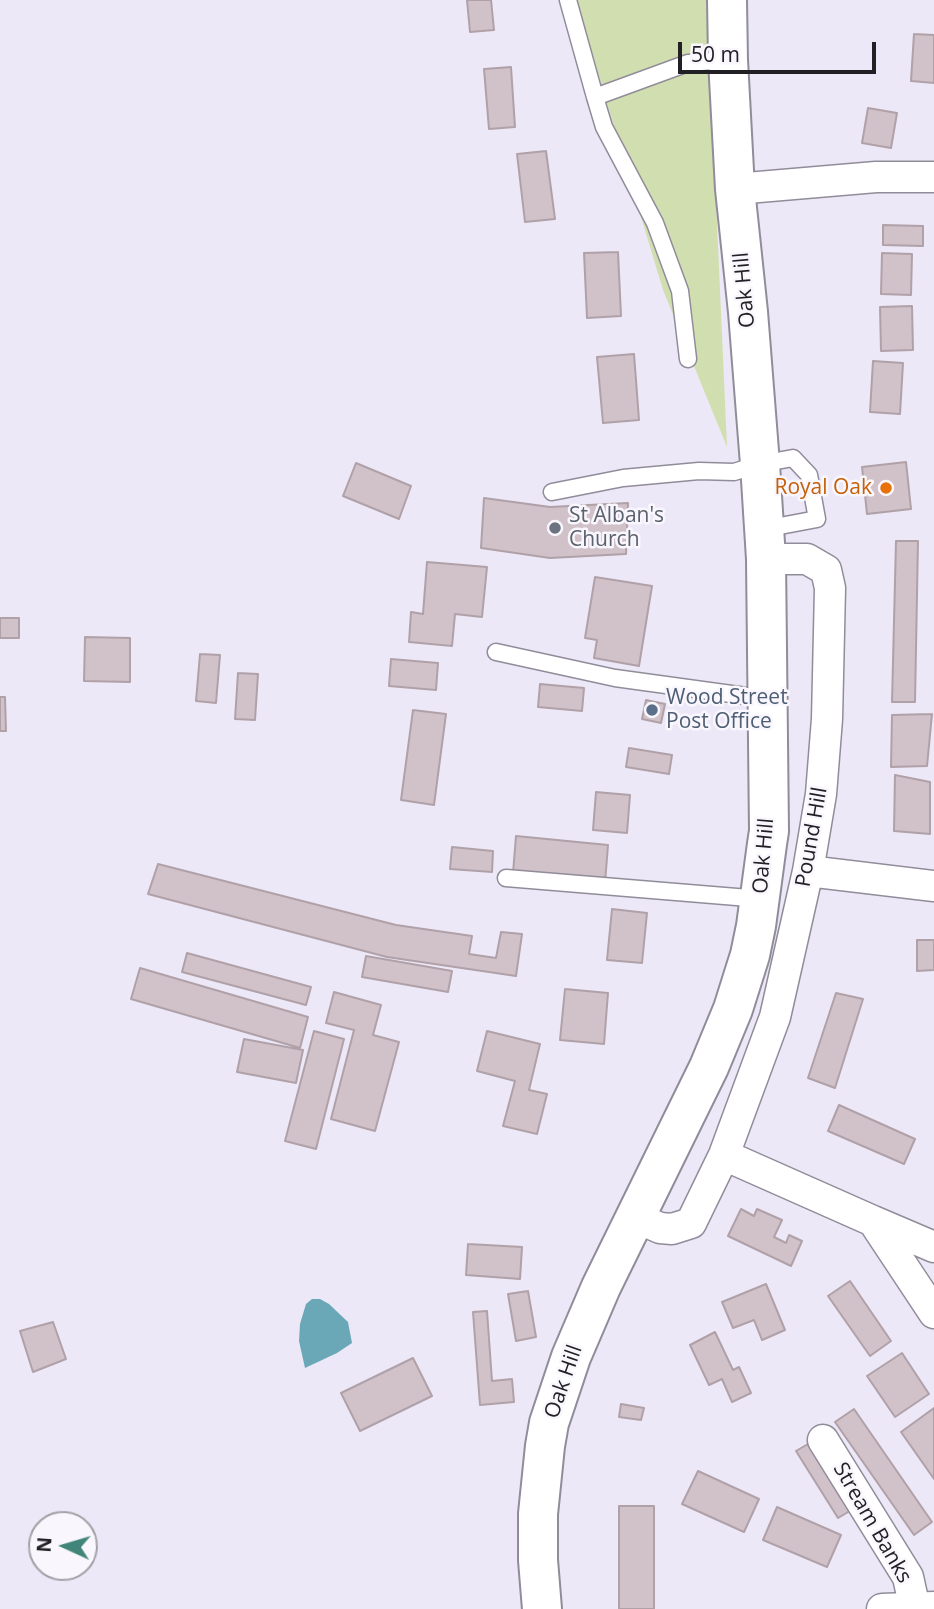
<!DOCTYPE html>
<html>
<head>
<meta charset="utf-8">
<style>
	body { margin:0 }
	#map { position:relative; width:934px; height:1609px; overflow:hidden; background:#ede8f7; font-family:"Open Sans",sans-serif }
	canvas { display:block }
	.north { position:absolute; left:28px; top:1511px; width:70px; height:70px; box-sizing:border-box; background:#f9f7fd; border:2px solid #a3a1a7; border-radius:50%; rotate:274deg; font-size:19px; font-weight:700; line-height:28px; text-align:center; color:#222025 }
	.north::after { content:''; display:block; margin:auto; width:24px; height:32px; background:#41857a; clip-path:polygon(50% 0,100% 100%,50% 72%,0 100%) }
	.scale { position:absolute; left:678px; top:42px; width:198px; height:32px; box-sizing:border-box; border:4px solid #222025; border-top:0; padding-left:9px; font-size:21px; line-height:24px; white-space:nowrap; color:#222025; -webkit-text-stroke:5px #f9f7fd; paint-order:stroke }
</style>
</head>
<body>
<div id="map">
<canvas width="934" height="1609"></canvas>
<div class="north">N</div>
<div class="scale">50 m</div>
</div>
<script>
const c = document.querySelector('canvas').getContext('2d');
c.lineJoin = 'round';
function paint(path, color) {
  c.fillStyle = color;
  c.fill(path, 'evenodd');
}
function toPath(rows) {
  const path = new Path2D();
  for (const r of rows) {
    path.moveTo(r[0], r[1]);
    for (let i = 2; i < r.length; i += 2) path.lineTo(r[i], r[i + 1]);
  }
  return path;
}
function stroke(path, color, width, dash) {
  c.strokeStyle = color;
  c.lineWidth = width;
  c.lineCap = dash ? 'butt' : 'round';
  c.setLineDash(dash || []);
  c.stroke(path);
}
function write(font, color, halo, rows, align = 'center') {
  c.font = font + ' "Open Sans",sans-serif';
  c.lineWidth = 5;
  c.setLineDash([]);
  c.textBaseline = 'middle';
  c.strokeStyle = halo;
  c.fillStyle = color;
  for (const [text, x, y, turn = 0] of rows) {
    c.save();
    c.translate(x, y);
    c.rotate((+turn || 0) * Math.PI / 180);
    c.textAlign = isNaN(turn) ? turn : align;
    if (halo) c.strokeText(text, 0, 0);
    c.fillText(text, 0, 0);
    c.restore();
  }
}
const green = toPath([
	[576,0,707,0,727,447,663,290]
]);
const water = toPath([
	[312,1299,320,1299,329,1304,348,1322,352,1343,337,1353,305,1368,299,1341,300,1324,306,1304]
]);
const building = toPath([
	[467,0,491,0,494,30,470,32,467,0],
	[914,34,934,35,934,83,911,81,914,34],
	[511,67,515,127,489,129,484,69,511,67],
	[868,108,897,113,891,148,862,143,868,108],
	[546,151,555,219,525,222,517,154,546,151],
	[883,225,923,226,923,246,883,245,883,225],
	[618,252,621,316,587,318,584,253,618,252],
	[882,253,912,254,911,295,881,294,882,253],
	[912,306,913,350,881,351,880,307,912,306],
	[634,354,639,420,603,423,597,357,634,354],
	[873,361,903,363,900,414,870,412,873,361],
	[906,462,911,509,867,514,862,467,906,462],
	[356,463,411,486,399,519,343,496,356,463],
	[484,498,550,507,628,503,626,554,550,558,481,548,484,498],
	[896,541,918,541,915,702,892,702,896,541],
	[427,562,487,567,482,617,455,614,452,646,409,642,411,612,423,614,427,562],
	[595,577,652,586,639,666,594,658,597,640,585,638,595,577],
	[0,618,19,618,19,638,0,638,0,618],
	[85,637,130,638,130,682,84,681,85,637],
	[200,654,220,655,216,703,196,701,200,654],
	[391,659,438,663,436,690,389,686,391,659],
	[238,673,258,674,255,720,235,719,238,673],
	[540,684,584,688,582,711,538,707,540,684],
	[0,697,5,697,6,731,0,731,0,697],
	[646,700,665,704,661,723,642,719,646,700],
	[413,710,446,714,434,805,401,800,413,710],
	[932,714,927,766,891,767,892,715,932,714],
	[629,748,672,755,669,774,626,767,629,748],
	[895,775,930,782,930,834,894,831,895,775],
	[596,792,630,795,627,833,593,830,596,792],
	[516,836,608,845,605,883,513,873,516,836],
	[452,847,493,851,492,872,450,869,452,847],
	[158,864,396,925,472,936,469,954,496,958,501,932,522,934,516,976,387,957,148,894,158,864],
	[612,909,647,913,642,963,607,960,612,909],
	[917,940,934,940,934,970,917,971,917,940],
	[187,953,311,987,306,1005,182,972,187,953],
	[366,956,452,971,448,992,362,977,366,956],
	[140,968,308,1017,300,1048,131,999,140,968],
	[565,989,608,993,604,1044,560,1040,565,989],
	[334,992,381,1005,373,1035,399,1042,375,1131,331,1119,354,1030,326,1023,334,992],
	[836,993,863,999,835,1088,808,1078,836,993],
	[314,1031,344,1039,316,1149,285,1141,314,1031],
	[487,1031,540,1044,529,1090,547,1094,537,1134,503,1126,515,1081,477,1071,487,1031],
	[244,1039,303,1050,296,1083,237,1072,244,1039],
	[839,1105,915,1139,904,1164,828,1131,839,1105],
	[741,1209,754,1216,757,1209,782,1220,774,1237,786,1243,789,1235,802,1241,791,1266,728,1236,741,1209],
	[468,1244,522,1247,520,1279,466,1275,468,1244],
	[850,1281,891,1341,870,1356,828,1296,850,1281],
	[766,1284,785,1330,762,1340,754,1320,733,1328,722,1302,766,1284],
	[528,1291,536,1337,516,1341,508,1294,528,1291],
	[487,1311,492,1381,512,1379,514,1402,480,1405,473,1312,487,1311],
	[53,1322,66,1359,33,1372,20,1331,53,1322],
	[715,1332,733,1370,739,1367,751,1393,732,1402,722,1379,709,1385,690,1345,715,1332],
	[902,1353,929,1394,895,1417,867,1376,902,1353],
	[413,1358,432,1396,360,1431,341,1393,413,1358],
	[621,1404,644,1408,641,1420,619,1417,621,1404],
	[934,1408,934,1479,901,1432,934,1408],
	[854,1409,932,1522,914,1535,835,1422,854,1409],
	[813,1441,855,1508,838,1518,796,1451,813,1441],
	[698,1471,759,1499,744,1532,682,1504,698,1471],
	[619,1506,654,1506,654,1609,619,1609,619,1506],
	[777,1507,841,1535,827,1567,763,1540,777,1507]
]);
const lane = toPath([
	[568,0,595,97,688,63,728,60],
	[595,97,604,127,655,223,680,291,688,359],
	[552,492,623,478,699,471,734,472,760,464,793,458,809,475,817,519,764,529],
	[496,652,615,678,768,699],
	[506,878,761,899]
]);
const street = toPath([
	[735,189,876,177,934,177],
	[808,871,934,886],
	[724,1155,873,1221,934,1313],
	[635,1217,660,1228,672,1229,691,1223,724,1155,775,1017,808,871,821,794,827,719,830,588,826,570,807,559,766,559],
	[873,1221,934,1247],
	[823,1440,908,1577,915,1609],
	[882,1609,934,1607]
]);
const secondary = toPath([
	[542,1609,538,1560,538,1514,545,1446,549,1423,571,1357,601,1287,709,1067,733,1009,750,955,756,926,767,844,769,831,766,559,760,464,748,312,735,189,728,60,727,0]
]);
const markers = [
	[886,488,7,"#e8710a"],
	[555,528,7,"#6b7280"],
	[652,710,7,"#5c6f8a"]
];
const streetNames = [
	["Oak Hill",745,290,-95],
	["Pound Hill",812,837,-80],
	["Oak Hill",764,856,-85],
	["Oak Hill",564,1382,-71],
	["Stream Banks",872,1523,60]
];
const foodNames = [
	["Royal Oak",872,488]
];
const worshipNames = [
	["St Alban's",569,516],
	["Church",569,540]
];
const serviceNames = [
	["Wood Street",666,698],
	["Post Office",666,722]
];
paint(green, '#d1dfb0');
paint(water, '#6aa8b7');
paint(building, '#d1c1c9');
stroke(building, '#b0a1a8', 2);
stroke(lane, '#918c9a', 19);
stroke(street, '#918c9a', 33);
stroke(secondary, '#918c9a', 42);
stroke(lane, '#fff', 16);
stroke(street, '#fff', 30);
stroke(secondary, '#fff', 38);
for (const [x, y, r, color] of markers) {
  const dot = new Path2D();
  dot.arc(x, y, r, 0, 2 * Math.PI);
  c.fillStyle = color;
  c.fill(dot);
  stroke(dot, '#f9f7fd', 2.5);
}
write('21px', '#222025', '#f9f7fd', streetNames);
write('21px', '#c56008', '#f9f7fd', foodNames, 'right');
write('21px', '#5b616d', '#f9f7fd', worshipNames, 'left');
write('21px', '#4e5e75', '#f9f7fd', serviceNames, 'left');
</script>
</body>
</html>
